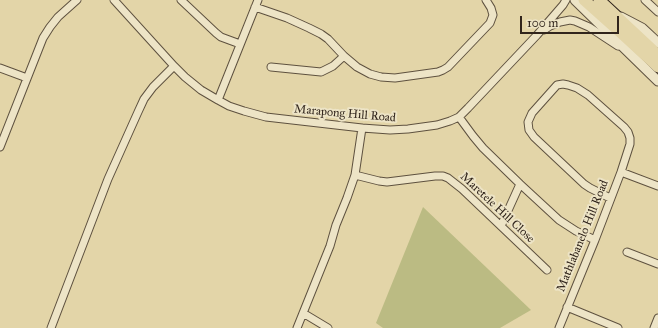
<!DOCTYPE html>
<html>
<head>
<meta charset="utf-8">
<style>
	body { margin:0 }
	#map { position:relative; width:658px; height:328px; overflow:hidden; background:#e3d5a8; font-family:"IM FELL Great Primer",serif }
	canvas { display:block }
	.scale { position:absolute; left:520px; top:16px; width:99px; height:18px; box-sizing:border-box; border:2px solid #31251c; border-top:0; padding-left:5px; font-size:12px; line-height:14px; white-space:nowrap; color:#31251c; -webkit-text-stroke:3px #ede4c6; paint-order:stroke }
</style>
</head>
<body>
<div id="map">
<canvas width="658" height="328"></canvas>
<div class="scale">100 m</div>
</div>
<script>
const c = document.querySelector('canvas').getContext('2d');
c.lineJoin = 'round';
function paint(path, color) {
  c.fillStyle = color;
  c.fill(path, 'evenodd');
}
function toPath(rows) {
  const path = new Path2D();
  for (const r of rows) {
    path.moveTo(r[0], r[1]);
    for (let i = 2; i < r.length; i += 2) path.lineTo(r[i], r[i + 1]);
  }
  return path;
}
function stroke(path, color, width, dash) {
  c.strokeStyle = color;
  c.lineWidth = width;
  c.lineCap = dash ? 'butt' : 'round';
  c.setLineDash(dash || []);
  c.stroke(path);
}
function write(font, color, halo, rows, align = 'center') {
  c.font = font + ' "IM FELL Great Primer",serif';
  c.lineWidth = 4;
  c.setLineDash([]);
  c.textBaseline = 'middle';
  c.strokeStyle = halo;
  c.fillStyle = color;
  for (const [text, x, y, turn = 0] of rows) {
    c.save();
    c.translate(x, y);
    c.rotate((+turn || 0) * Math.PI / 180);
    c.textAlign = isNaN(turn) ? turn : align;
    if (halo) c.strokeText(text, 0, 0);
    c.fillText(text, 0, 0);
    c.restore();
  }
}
const green = toPath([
	[423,207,531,310,500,328,383,328,376,323]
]);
const minor = toPath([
	[114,0,174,66,185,77,201,90,218,100,229,106,244,111,266,117,362,128,390,130,408,129,437,125,450,121,459,117,468,108,537,35,563,5,566,0],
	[181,0,216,33,221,37,240,44],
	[645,0,658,12],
	[255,7,287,18,309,28,321,34,328,39,344,56,357,67,370,74,381,77,395,78,438,72,443,70,448,67,490,23,493,15,491,8,486,0],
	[544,30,550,26,560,22,570,20,575,21,589,27,618,46],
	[271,67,321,72,333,66,344,56],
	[0,68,27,78],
	[218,100,258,0],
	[459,117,473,136,483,148,520,184,559,220,576,231,595,240],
	[0,147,43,38,50,27,58,17,77,0],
	[621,172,658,186],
	[355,175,379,181,387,182,435,176,443,176,448,178,462,189,547,270],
	[501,226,520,184],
	[627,252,658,264],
	[567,307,618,328],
	[303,313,328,328],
	[51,328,108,179,138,112,144,99,153,87,174,66],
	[297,328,330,246,336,225,347,198,355,175,362,128],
	[559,328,595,240,621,172,630,144,630,138,628,132,624,127,588,95,577,88,568,85,563,84,557,85,532,113,528,122,529,130,534,137,584,184,590,188,610,198],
	[654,328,658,318]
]);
const tertiary = toPath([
	[575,0,658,81],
	[621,17,642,28,658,43]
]);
const trunk = toPath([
	[584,0,621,33,658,67],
	[599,0,658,55]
]);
const streetNames = [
	["Marapong Hill Road",345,114,5],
	["Maretele Hill Close",497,208,43],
	["Mathlabanelo Hill Road",583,236,-68]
];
paint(green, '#bbbb83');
stroke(minor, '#5e513f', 9);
stroke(tertiary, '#5e513f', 11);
stroke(trunk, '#31251c', 13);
stroke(minor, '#ede4c6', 7);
stroke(tertiary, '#ede4c6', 9);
stroke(trunk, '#e3d5a8', 11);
write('12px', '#31251c', '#ede4c6', streetNames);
</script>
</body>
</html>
